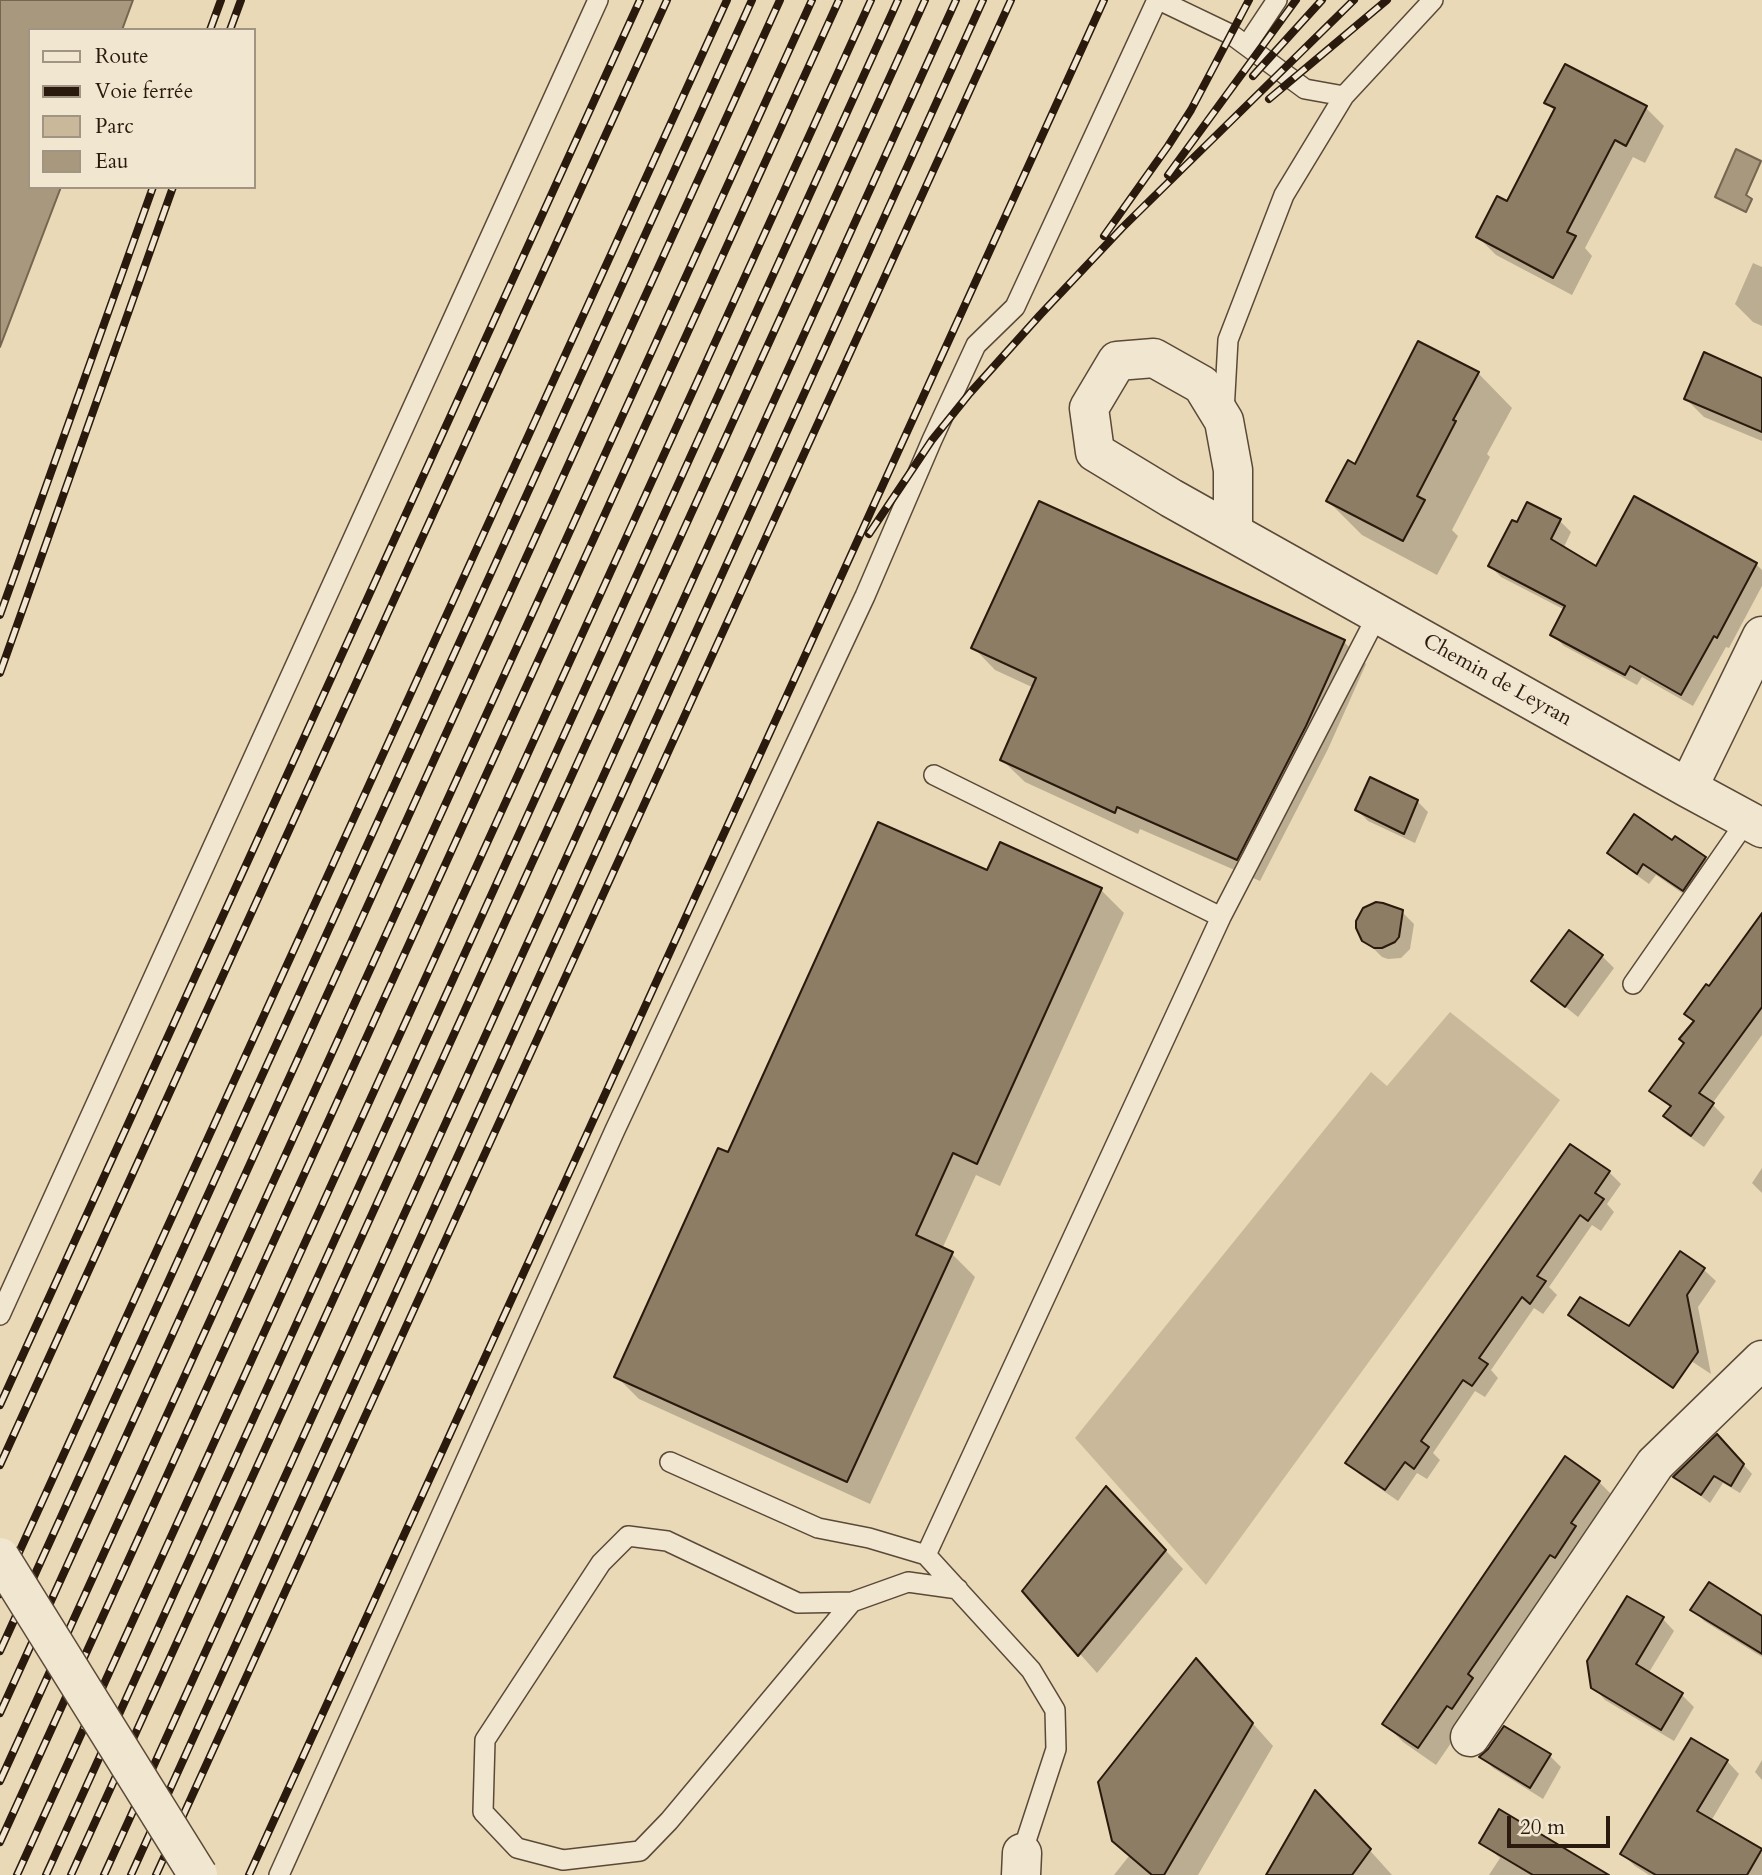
<!DOCTYPE html>
<html>
<head>
<meta charset="utf-8">
<style>
	body { margin:0 }
	#map { position:relative; width:1762px; height:1875px; overflow:hidden; background:#e9d9b7; font-family:Cardo,serif }
	canvas { display:block }
	.legend { position:absolute; left:28px; top:28px; width:228px; height:161px; box-sizing:border-box; background:#f1e6d0; border:2px solid #a19482; margin:0; padding:9px 12px; list-style:none; font-size:21px; color:#2a190d }
	.legend li { display:flex; align-items:center; gap:14px; height:35px }
	.legend b { width:35px; border:2px solid #a19482 }
	.scale { position:absolute; left:1507px; top:1816px; width:103px; height:32px; box-sizing:border-box; border:4px solid #2a190d; border-top:0; padding-left:9px; font-size:21px; line-height:24px; white-space:nowrap; color:#2a190d; -webkit-text-stroke:5px #f1e6d0; paint-order:stroke }
</style>
</head>
<body>
<div id="map">
<canvas width="1762" height="1875"></canvas>
<ul class="legend">
<li><b style="height:9px;background:#f1e6d0"></b>Route</li>
<li><b style="height:9px;background:#2a190d"></b>Voie ferrée</li>
<li><b style="height:19px;background:#c9b89a"></b>Parc</li>
<li><b style="height:19px;background:#a8987d"></b>Eau</li>
</ul>
<div class="scale">20 m</div>
</div>
<script>
const c = document.querySelector('canvas').getContext('2d');
c.lineJoin = 'round';
function paint(path, color) {
  c.fillStyle = color;
  c.fill(path, 'evenodd');
}
function toPath(rows) {
  const path = new Path2D();
  for (const r of rows) {
    path.moveTo(r[0], r[1]);
    for (let i = 2; i < r.length; i += 2) path.lineTo(r[i], r[i + 1]);
  }
  return path;
}
function stroke(path, color, width, dash) {
  c.strokeStyle = color;
  c.lineWidth = width;
  c.lineCap = dash ? 'butt' : 'round';
  c.setLineDash(dash || []);
  c.stroke(path);
}
function write(font, color, halo, rows, align = 'center') {
  c.font = font + ' Cardo,serif';
  c.lineWidth = 6;
  c.setLineDash([]);
  c.textBaseline = 'middle';
  c.strokeStyle = halo;
  c.fillStyle = color;
  for (const [text, x, y, turn = 0] of rows) {
    c.save();
    c.translate(x, y);
    c.rotate((+turn || 0) * Math.PI / 180);
    c.textAlign = isNaN(turn) ? turn : align;
    if (halo) c.strokeText(text, 0, 0);
    c.fillText(text, 0, 0);
    c.restore();
  }
}
const green = toPath([
	[1450,1012,1560,1100,1206,1585,1075,1438,1371,1072,1387,1086]
]);
const water = toPath([
	[0,0,133,0,122,30,30,30,30,187,61,187,0,347,0,0],
	[1736,149,1761,161,1746,195,1752,199,1746,212,1715,197,1736,149]
]);
const shadow = toPath([
	[1565,66,1646,108,1664,126,1645,163,1633,157,1585,248,1592,256,1572,295,1496,255,1478,237,1508,203,1556,112,1546,102],
	[1753,263,1762,267,1762,326,1753,322,1735,304],
	[1478,373,1512,408,1487,454,1490,457,1452,530,1458,536,1437,575,1362,535,1328,501,1356,466],
	[1762,380,1762,441,1704,417,1686,399],
	[1560,521,1571,532,1563,549,1597,568,1756,564,1762,570,1762,586,1729,648,1726,647,1693,706,1642,677,1637,685,1564,646,1552,634,1565,610,1501,577,1490,566],
	[1344,642,1366,664,1328,749,1260,881,1140,829,1138,834,1025,782,1002,760,1034,688,995,670,973,647],
	[1417,801,1428,812,1415,843,1368,821,1357,810],
	[1676,838,1705,858,1717,870,1695,902,1656,875,1649,884,1621,864,1609,852,1673,843],
	[988,872,1101,890,1124,913,1000,1186,976,1175,942,1249,952,1254,975,1277,870,1504,639,1399,616,1376,729,1155],
	[1402,912,1414,924,1410,949,1401,958,1388,959,1382,957,1359,934],
	[1762,928,1762,1035,1712,1104,1725,1117,1704,1147,1677,1128,1666,1116,1671,1108,1651,1091,1686,1043,1695,1022,1686,1013],
	[1602,956,1614,968,1578,1017,1533,981],
	[1571,1146,1609,1172,1621,1184,1607,1204,1614,1212,1601,1231,1592,1225,1549,1287,1557,1295,1543,1314,1534,1308,1491,1370,1498,1378,1485,1397,1475,1391,1433,1453,1440,1460,1427,1479,1417,1473,1398,1501,1359,1474,1347,1462],
	[1762,1168,1762,1193,1752,1183],
	[1680,1253,1704,1270,1716,1281,1698,1307,1711,1374,1647,1332],
	[1726,1445,1752,1474,1740,1493,1723,1483,1710,1503,1676,1477],
	[1599,1482,1617,1500,1436,1765,1403,1742,1385,1724],
	[1124,1506,1183,1569,1097,1673,1024,1591],
	[1693,1609,1762,1618,1762,1657,1704,1621],
	[1663,1619,1674,1631,1648,1674,1682,1695,1694,1707,1674,1741,1605,1700,1593,1687],
	[1197,1661,1273,1746,1198,1875,1114,1875,1129,1856,1113,1840],
	[1549,1755,1561,1767,1543,1799,1493,1768,1482,1757],
	[1762,1760,1762,1780,1755,1772],
	[1727,1761,1739,1774,1711,1821,1762,1852,1762,1875,1649,1875,1635,1866,1622,1854],
	[1338,1815,1392,1875,1268,1875],
	[1481,1842,1595,1875,1489,1875,1500,1858]
]);
const building = toPath([
	[1565,64,1647,106,1626,146,1615,140,1567,232,1576,236,1553,278,1476,237,1497,196,1507,201,1555,108,1544,103,1565,64],
	[1418,341,1479,372,1453,420,1456,421,1417,496,1425,500,1403,541,1326,501,1348,460,1355,464,1418,341],
	[1704,352,1762,378,1762,432,1684,399,1704,352],
	[1634,496,1757,563,1717,638,1714,636,1681,695,1630,666,1625,675,1550,635,1565,606,1488,566,1512,520,1517,522,1527,502,1561,519,1551,539,1596,566,1634,496],
	[1039,501,1345,640,1306,726,1237,860,1117,807,1115,813,1000,760,1036,678,971,648,1039,501],
	[1370,777,1418,800,1404,834,1355,810,1370,777],
	[1634,814,1672,840,1675,836,1706,857,1683,891,1643,864,1637,874,1607,853,1634,814],
	[878,822,987,870,1000,842,1102,888,977,1164,953,1153,916,1235,953,1252,847,1482,614,1377,718,1148,728,1152,878,822],
	[1376,902,1383,903,1403,910,1399,937,1395,942,1382,948,1374,948,1362,941,1356,928,1356,921,1363,908,1376,902],
	[1762,913,1762,1007,1699,1093,1714,1103,1691,1136,1663,1116,1671,1106,1649,1091,1684,1043,1679,1039,1694,1021,1684,1014,1706,984,1709,986,1762,913],
	[1569,930,1603,955,1565,1007,1531,981,1569,930],
	[1570,1144,1610,1171,1595,1193,1604,1199,1588,1221,1580,1215,1537,1276,1546,1281,1530,1304,1522,1297,1479,1358,1488,1364,1472,1386,1463,1380,1421,1441,1429,1447,1414,1469,1405,1462,1385,1490,1345,1463,1570,1144],
	[1680,1251,1705,1268,1687,1295,1698,1352,1673,1388,1568,1315,1580,1297,1629,1326,1680,1251],
	[1717,1434,1744,1464,1731,1486,1714,1476,1701,1495,1673,1477,1717,1434],
	[1565,1456,1600,1481,1571,1523,1576,1526,1555,1558,1550,1555,1468,1674,1473,1678,1452,1709,1447,1706,1418,1748,1382,1724,1565,1456],
	[1106,1486,1166,1550,1078,1656,1022,1591,1106,1486],
	[1709,1582,1762,1616,1762,1654,1690,1610,1709,1582],
	[1627,1596,1664,1617,1636,1664,1683,1693,1661,1730,1591,1688,1587,1661,1627,1596],
	[1196,1658,1253,1723,1164,1875,1152,1875,1112,1841,1098,1782,1196,1658],
	[1504,1726,1551,1754,1530,1788,1479,1757,1488,1749,1504,1726],
	[1691,1738,1728,1760,1697,1811,1762,1849,1747,1875,1656,1875,1620,1854,1691,1738],
	[1315,1790,1371,1849,1352,1875,1266,1875,1315,1790],
	[1499,1809,1609,1875,1533,1875,1479,1843,1499,1809]
]);
const service = toPath([
	[1159,0,1232,35,1305,89,1344,96],
	[1247,45,1277,0],
	[1224,412,1228,340,1284,195,1344,96,1433,0],
	[934,775,1221,917,1378,614],
	[1633,984,1747,820],
	[0,1315,598,0],
	[670,1462,818,1528,869,1538,926,1555,1031,1670,1055,1710,1056,1749,1022,1853],
	[926,1555,1221,917],
	[852,1602,669,1821,640,1851,563,1860,517,1848,483,1812,485,1740,601,1563,628,1536,667,1541,798,1603,852,1602,908,1582,958,1589],
	[279,1875,615,1130,865,596,932,440,976,345,1015,307,1157,0]
]);
const minor = toPath([
	[1233,532,1233,470,1224,421,1202,385,1154,358,1117,361,1089,408,1095,452,1171,498,1688,788,1762,828],
	[1688,788,1762,636],
	[1470,1737,1655,1464,1762,1360],
	[1021,1875,1022,1853]
]);
const rail = toPath([
	[210,30,221,0],
	[230,30,241,0],
	[1253,76,1322,0],
	[1269,99,1387,0],
	[1168,175,1296,0],
	[1104,236,1168,146,1191,110,1249,0],
	[869,534,932,440,970,393,1040,315,1122,228,1354,0],
	[0,615,153,187],
	[0,673,173,187],
	[0,1405,640,0],
	[0,1465,667,0],
	[0,1594,727,0],
	[0,1651,752,0],
	[0,1713,780,0],
	[0,1781,812,0],
	[0,1842,839,0],
	[17,1875,871,0],
	[46,1875,898,0],
	[71,1875,925,0],
	[104,1875,956,0],
	[131,1875,983,0],
	[156,1875,1011,0],
	[249,1875,1104,0]
]);
const tertiaryBridge = toPath([
	[0,1557,198,1875]
]);
const streetNames = [
	["Chemin de Leyran",1497,681,29]
];
paint(green, '#c9b89a');
paint(water, '#a8987d');
stroke(water, '#766550', 2);
paint(shadow, '#0003');
paint(building, '#8d7d65');
stroke(building, '#2a190d', 2);
stroke(service, '#5a4938', 22);
stroke(minor, '#5a4938', 41);
stroke(service, '#f1e6d0', 19);
stroke(minor, '#f1e6d0', 38);
stroke(rail, '#2a190d', 8);
stroke(rail, '#f1e6d0', 5, [16]);
stroke(tertiaryBridge, '#5a4938', 41, []);
stroke(tertiaryBridge, '#f1e6d0', 38);
write('21px', '#2a190d', '#f1e6d0', streetNames);
</script>
</body>
</html>
